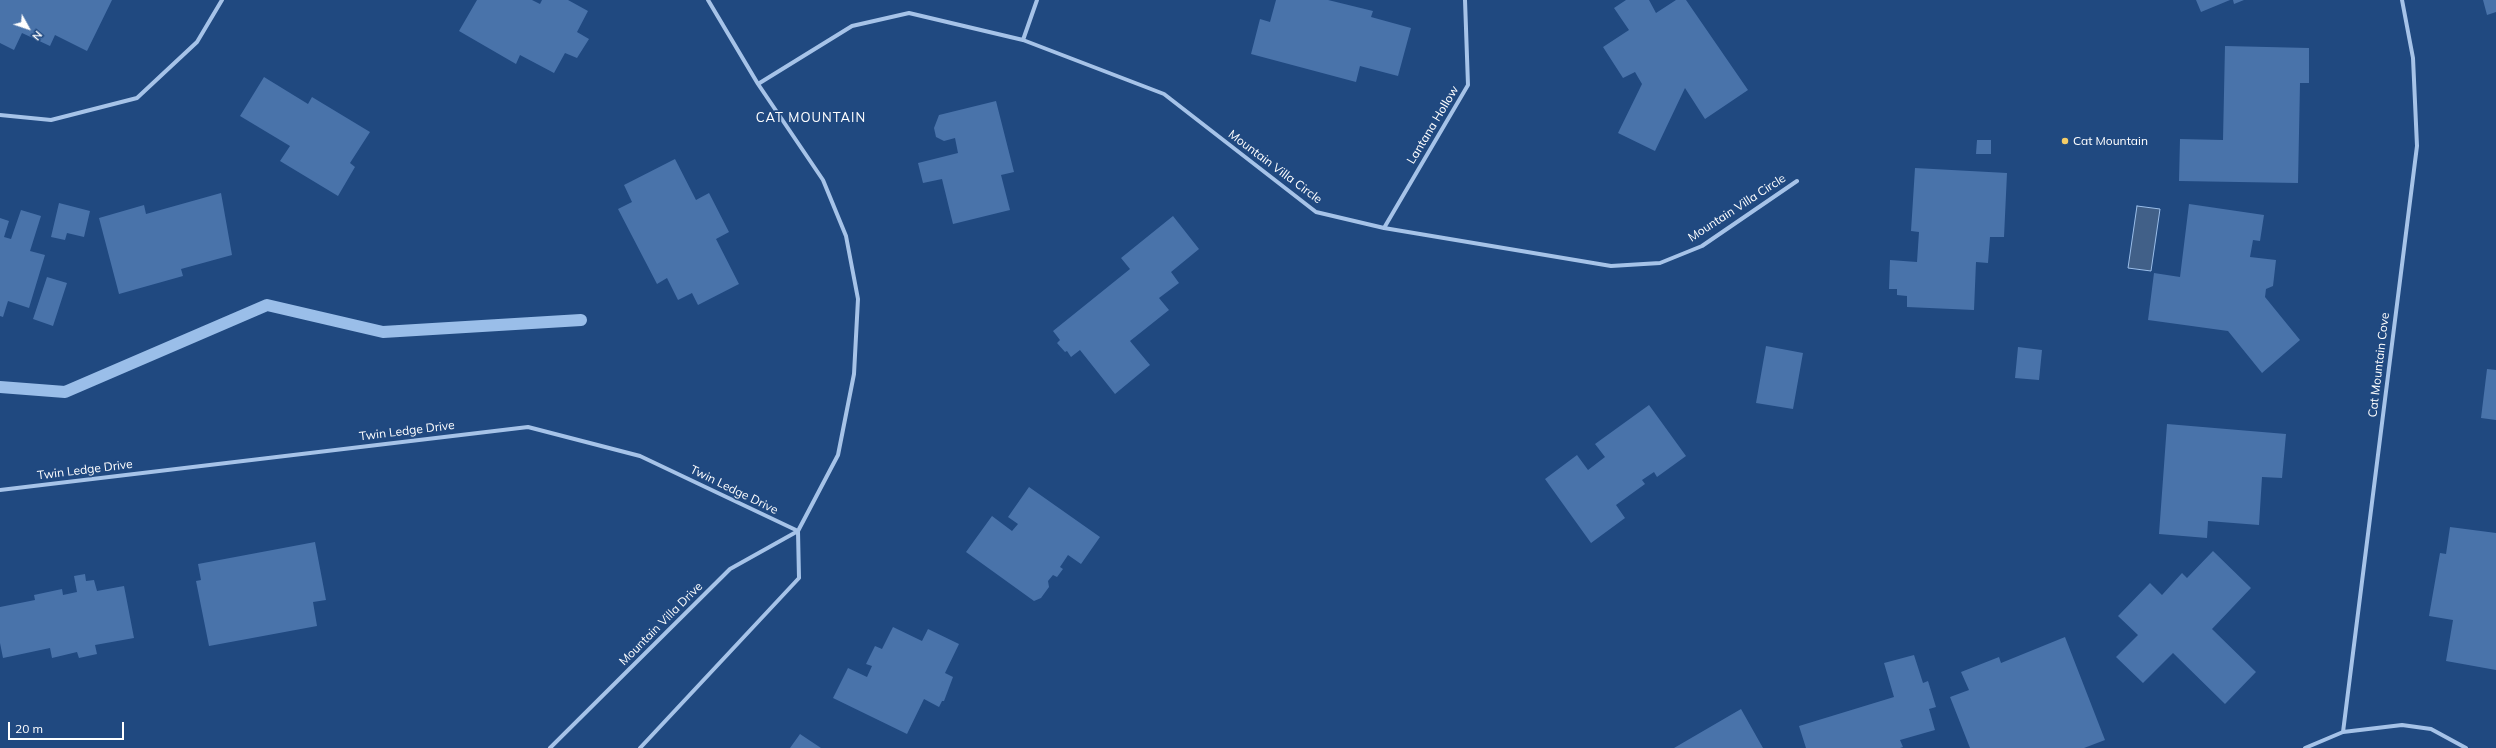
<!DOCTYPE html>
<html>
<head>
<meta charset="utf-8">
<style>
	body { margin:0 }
	#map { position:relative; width:2496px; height:748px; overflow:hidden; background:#204980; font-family:Mulish,sans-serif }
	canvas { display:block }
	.north { position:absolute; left:8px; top:8px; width:40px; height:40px; -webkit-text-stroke:3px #204980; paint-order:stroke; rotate:130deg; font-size:11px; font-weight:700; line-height:16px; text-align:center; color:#fff }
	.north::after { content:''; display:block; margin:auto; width:14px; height:18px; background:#fff; clip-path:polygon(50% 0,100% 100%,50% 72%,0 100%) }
	.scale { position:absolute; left:8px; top:722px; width:116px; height:18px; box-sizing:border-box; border:2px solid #fff; border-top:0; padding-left:5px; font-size:12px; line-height:14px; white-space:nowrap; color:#fff; -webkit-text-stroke:3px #204980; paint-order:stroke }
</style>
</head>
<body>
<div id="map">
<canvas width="2496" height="748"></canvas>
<div class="north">N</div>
<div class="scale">20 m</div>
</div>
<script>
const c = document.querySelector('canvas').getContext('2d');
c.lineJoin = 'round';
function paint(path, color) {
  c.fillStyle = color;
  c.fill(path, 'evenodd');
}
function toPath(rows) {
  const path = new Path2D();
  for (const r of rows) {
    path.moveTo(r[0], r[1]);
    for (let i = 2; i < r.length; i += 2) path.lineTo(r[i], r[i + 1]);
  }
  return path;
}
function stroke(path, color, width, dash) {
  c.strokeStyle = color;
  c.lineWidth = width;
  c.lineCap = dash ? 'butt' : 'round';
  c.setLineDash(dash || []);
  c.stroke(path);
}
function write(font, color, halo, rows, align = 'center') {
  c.font = font + ' Mulish,sans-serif';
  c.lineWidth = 3.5;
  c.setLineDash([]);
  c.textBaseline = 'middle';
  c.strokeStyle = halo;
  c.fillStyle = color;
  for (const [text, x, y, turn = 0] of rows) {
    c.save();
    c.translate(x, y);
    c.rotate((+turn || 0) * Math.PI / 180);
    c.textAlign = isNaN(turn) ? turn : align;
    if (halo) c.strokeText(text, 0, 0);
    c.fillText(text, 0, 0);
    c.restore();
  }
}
const water = toPath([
	[2137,206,2160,209,2151,271,2128,268,2137,206]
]);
const stream = toPath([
	[0,387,65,392,267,305,383,332,581,320]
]);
const building = toPath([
	[0,0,112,0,87,51,55,35,50,46,22,33,14,50,0,43],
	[477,0,532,0,540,4,542,0,568,0,588,11,577,32,589,39,577,58,565,53,554,73,520,55,516,64,459,31],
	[1276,0,1328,0,1373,11,1371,17,1411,28,1398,76,1360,66,1356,82,1251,54,1260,19,1270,22],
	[1626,0,1649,0,1656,13,1676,0,1686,0,1748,90,1705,119,1685,88,1655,151,1618,133,1642,84,1635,72,1623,78,1603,47,1629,30,1614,8],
	[2196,0,2230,0,2201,12],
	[2233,0,2244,0,2234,4],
	[2483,0,2496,0,2496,12,2487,15],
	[2225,46,2309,48,2309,83,2300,83,2298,183,2179,181,2180,139,2223,140],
	[264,77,308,104,312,97,370,132,350,163,355,167,338,196,280,161,290,146,240,116],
	[996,101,1014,172,1001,175,1010,210,953,224,942,179,923,183,918,163,958,153,955,138,944,141,936,137,934,128,939,115],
	[1977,140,1991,140,1991,154,1976,154],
	[675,159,696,200,709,193,729,232,716,239,739,284,698,305,692,293,678,300,667,278,657,284,618,209,632,202,624,185],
	[1915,168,2007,173,2004,237,1990,237,1988,263,1976,262,1974,310,1907,307,1907,296,1897,295,1897,289,1889,289,1890,260,1917,262,1919,232,1911,231],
	[221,193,232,255,181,269,183,276,119,294,99,218,144,205,146,214],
	[59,203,90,211,84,237,67,233,65,240,51,237],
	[2189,204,2264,215,2260,241,2253,240,2250,257,2276,260,2273,286,2266,289,2265,297,2300,340,2262,373,2228,331,2148,320,2154,273,2180,277],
	[21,210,41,216,30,251,45,255,29,308,8,301,3,317,0,316,0,218,9,221,4,237,11,239],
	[1173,216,1199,249,1171,272,1179,283,1159,298,1169,310,1130,341,1150,365,1115,394,1080,350,1071,357,1067,351,1065,352,1057,343,1060,340,1053,331,1130,269,1121,258],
	[47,277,67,283,53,326,33,319],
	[1766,346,1803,353,1793,409,1756,403],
	[2018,347,2042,350,2039,380,2015,378],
	[2487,369,2496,370,2496,420,2481,418],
	[1649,405,1686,456,1657,477,1654,472,1642,480,1645,484,1616,505,1625,518,1591,543,1545,479,1577,455,1588,470,1605,457,1595,444],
	[2167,424,2286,434,2282,478,2262,477,2259,525,2208,521,2207,538,2159,534],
	[1029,487,1100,537,1081,564,1068,555,1060,567,1063,569,1057,577,1053,575,1048,581,1049,587,1041,598,1034,601,966,552,992,516,1012,531,1018,524,1008,517],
	[2450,527,2496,533,2496,670,2446,661,2453,620,2429,616,2440,553,2446,554],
	[315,542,326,600,313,602,317,626,209,646,196,581,201,580,198,564],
	[2213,551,2251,588,2212,629,2256,672,2225,704,2173,653,2143,683,2116,657,2138,635,2118,616,2150,583,2162,595,2182,573,2187,578],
	[85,574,86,581,94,580,97,591,124,586,134,638,95,645,97,654,79,658,77,652,52,658,50,648,3,658,0,643,0,607,35,600,34,595,62,589,63,595,77,592,74,576],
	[893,627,922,641,928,629,959,644,945,673,953,677,944,701,942,701,939,707,924,699,907,734,833,698,848,668,867,677,872,666,866,664,875,646,882,649],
	[2065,637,2105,740,2084,748,1970,748,1950,697,1969,690,1961,672,1999,657,2001,663],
	[1914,655,1923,683,1928,681,1936,707,1929,709,1935,730,1900,740,1903,747,1900,748,1806,748,1799,726,1894,697,1884,663],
	[1741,709,1763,748,1674,748],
	[800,734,821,748,790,748]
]);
const minor = toPath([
	[1023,40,1037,0],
	[758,84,852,26,909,13,1023,40,1164,94,1316,212,1384,228,1611,266,1660,263,1702,246,1797,181],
	[0,115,51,120,137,98,197,42,222,0],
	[1384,228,1468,85,1465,0],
	[0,490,528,427,640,456,798,531],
	[2343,732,2417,146,2413,58,2402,0],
	[550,748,730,569,798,531],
	[640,748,799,578,798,531,838,455,854,374,858,299,846,236,823,180,758,84,708,0],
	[2305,748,2343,732,2402,725,2431,729,2466,748]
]);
const markers = [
	[2065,141,4,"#f5cd67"]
];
const streetNames = [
	["Lantana Hollow",1433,125,-59],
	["Mountain Villa Circle",1275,167,37],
	["Mountain Villa Circle",1737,208,-33],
	["Cat Mountain Cove",2379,365,-83],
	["Twin Ledge Drive",407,431,-7],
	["Twin Ledge Drive",85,470,-7],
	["Twin Ledge Drive",734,490,26],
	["Mountain Villa Drive",661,624,-45]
];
const poiNames = [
	["Cat Mountain",2073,141]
];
const neighbourhoodNames = [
	["CAT MOUNTAIN",811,118]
];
paint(water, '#416088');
stroke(water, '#9abee9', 1);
stroke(stream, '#9abee9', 12);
paint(building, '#4973aa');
stroke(minor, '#a6c3e8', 4);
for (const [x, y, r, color] of markers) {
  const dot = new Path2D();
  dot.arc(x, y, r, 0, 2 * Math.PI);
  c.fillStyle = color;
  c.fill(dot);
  stroke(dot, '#204980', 1.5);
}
write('12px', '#fff', '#204980', streetNames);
write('12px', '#fff', '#204980', poiNames, 'left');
c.letterSpacing = '1px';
write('13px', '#fff', '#204980', neighbourhoodNames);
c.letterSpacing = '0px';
</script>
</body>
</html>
